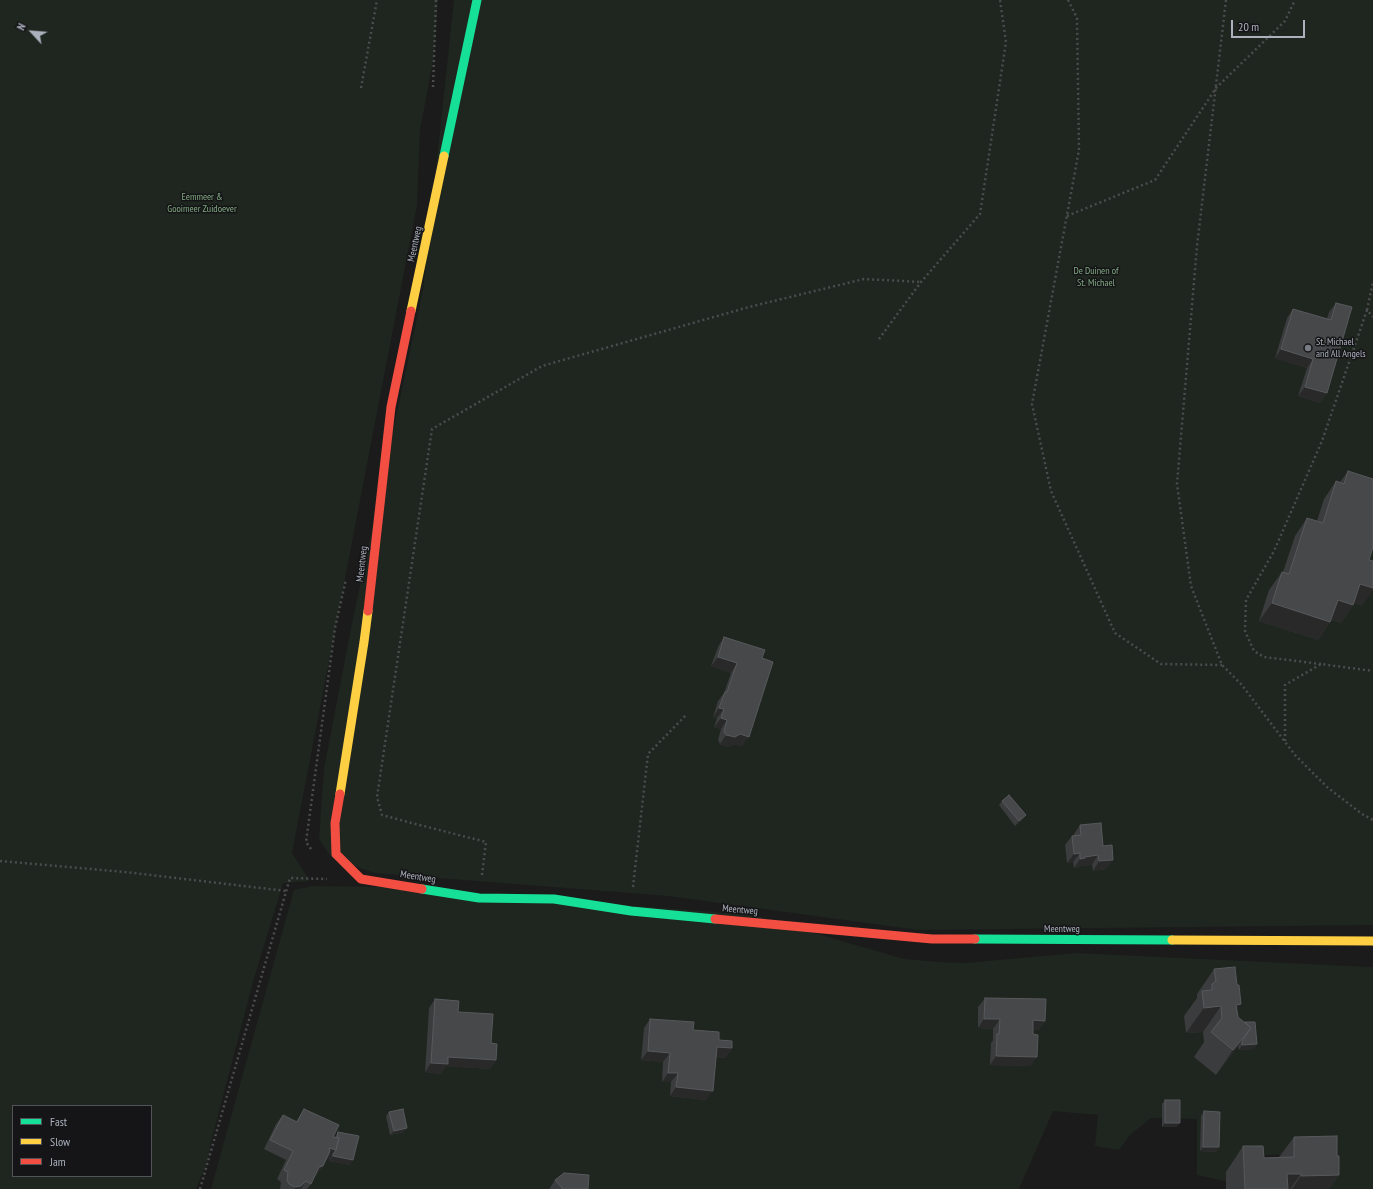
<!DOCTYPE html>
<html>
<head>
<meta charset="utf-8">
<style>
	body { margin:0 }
	#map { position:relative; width:1373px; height:1189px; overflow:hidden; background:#1b1b1b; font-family:"PT Sans Narrow",sans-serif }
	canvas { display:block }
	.legend { position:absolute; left:12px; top:1105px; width:140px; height:72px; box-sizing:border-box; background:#151517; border:1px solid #515359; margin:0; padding:5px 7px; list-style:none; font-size:12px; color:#abb1bd }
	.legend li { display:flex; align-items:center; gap:8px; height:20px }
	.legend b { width:20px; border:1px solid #515359 }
	.north { position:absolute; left:12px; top:12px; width:40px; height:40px; -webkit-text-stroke:3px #151517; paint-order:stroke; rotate:296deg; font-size:11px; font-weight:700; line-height:16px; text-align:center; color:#abb1bd }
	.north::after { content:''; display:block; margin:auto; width:14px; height:18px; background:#abb1bd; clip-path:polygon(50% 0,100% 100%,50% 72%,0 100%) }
	.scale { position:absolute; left:1231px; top:20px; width:74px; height:18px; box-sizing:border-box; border:2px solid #abb1bd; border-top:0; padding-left:5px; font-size:12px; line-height:14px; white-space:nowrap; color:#abb1bd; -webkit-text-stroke:3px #151517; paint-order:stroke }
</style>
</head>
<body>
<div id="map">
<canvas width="1373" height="1189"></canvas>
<ul class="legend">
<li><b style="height:5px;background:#16e098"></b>Fast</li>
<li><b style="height:5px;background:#ffcf43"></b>Slow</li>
<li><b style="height:5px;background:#f24e42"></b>Jam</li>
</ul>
<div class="north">N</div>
<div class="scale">20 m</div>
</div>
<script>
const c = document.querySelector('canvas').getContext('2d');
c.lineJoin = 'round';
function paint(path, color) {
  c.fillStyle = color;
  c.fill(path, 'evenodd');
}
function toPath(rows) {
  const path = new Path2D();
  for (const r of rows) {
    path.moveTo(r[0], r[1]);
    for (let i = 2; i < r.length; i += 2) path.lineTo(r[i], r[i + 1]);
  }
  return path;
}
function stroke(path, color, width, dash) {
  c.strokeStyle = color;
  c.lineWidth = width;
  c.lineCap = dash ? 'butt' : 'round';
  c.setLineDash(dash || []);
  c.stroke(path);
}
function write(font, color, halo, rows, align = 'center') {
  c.font = font + ' "PT Sans Narrow",sans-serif';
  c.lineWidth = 3;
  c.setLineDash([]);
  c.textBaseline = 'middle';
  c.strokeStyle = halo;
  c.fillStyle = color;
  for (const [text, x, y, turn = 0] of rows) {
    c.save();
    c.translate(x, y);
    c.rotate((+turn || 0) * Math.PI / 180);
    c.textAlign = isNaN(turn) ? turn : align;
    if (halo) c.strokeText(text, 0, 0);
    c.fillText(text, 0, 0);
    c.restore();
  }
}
const green = toPath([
	[0,0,438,0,434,57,420,130,417,205,292,853,310,881,283,883,253,982,210,1146,208,1161,196,1189,0,1189],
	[13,1106,151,1106,151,1176,13,1176],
	[454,0,1373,0,1373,925,918,930,668,896,374,873,332,858,319,839,324,769,352,623,423,290],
	[312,886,387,887,753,915,904,959,939,962,965,963,1076,953,1373,967,1373,1189,1327,1189,1327,1154,1265,1155,1266,1181,1223,1181,1197,1175,1197,1119,1151,1118,1130,1135,1119,1150,1095,1146,1098,1115,1053,1111,1019,1189,211,1189,294,890]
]);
const path = toPath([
	[1068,0,1077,18,1079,150,1032,404,1051,491,1115,633,1161,664,1222,665],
	[1226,0,1197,246,1177,484,1191,586,1222,665,1241,684,1295,755,1327,787,1362,814,1373,820],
	[433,87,436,0],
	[361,88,377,0],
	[1067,216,1155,180,1216,88,1285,21,1295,0],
	[1367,310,1373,282],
	[879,339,921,282,980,214,1006,42,1000,0],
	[1321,664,1264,657,1254,651,1245,631,1246,600,1274,551,1322,441,1367,310,1373,317],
	[1285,741,1285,685,1321,664,1373,671],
	[311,849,306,842,335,628,346,579],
	[0,861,125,872,286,891],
	[482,875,486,842,408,822,382,815,377,797,432,429,542,366,749,307,864,279,921,282],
	[633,887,648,754,687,714],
	[200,1189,290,878,327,879]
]);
const fast = toPath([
	[444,156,477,0],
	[422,889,479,898,554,899,631,911,715,919],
	[975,939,1172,940]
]);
const slow = toPath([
	[411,311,444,156],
	[340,794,364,642,368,611],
	[1172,940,1373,941]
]);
const jam = toPath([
	[368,611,391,407,411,311],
	[340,794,335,823,336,854,361,879,422,889],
	[715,919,932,939,975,939]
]);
const wall = toPath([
	[1336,303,1327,393,1320,403,1298,396,1307,368,1275,358,1287,318,1293,309,1327,319,1329,312],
	[1348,471,1369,560,1362,606,1354,603,1353,605,1341,623,1331,620,1330,622,1318,640,1259,621,1269,590,1282,572,1283,572,1295,536,1307,518,1317,521,1324,499,1336,481,1340,482],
	[724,637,762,658,742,746,734,744,728,747,720,744,718,740,721,729,714,727,717,718,713,717,718,701,724,693,731,673,711,666,718,647],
	[1002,801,1026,815,1022,820,1015,826,999,805],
	[1080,825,1103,846,1107,869,1093,871,1092,865,1080,866,1079,867,1074,868,1073,862,1067,863,1065,845,1072,836,1074,836,1074,834],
	[1214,969,1237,1010,1238,1017,1257,1044,1253,1049,1239,1050,1238,1046,1216,1075,1194,1057,1204,1042,1203,1032,1186,1033,1184,1016,1197,998,1197,994],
	[985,998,1045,1021,1038,1030,1033,1030,1031,1066,990,1065,991,1043,993,1040,993,1029,978,1028,978,1007],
	[435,999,458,1012,491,1043,496,1060,490,1069,446,1066,441,1074,425,1072,429,1008],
	[650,1019,693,1030,719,1040,732,1048,725,1058,716,1057,706,1100,670,1096,671,1082,662,1082,663,1062,641,1060,644,1028],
	[1165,1100,1177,1127,1162,1127,1162,1104],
	[304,1109,333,1137,335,1137,338,1132,350,1165,329,1161,330,1159,326,1158,323,1166,316,1175,315,1176,311,1184,307,1189,280,1189,281,1182,277,1179,286,1160,264,1149,276,1124,283,1115,296,1122],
	[1204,1111,1219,1147,1216,1152,1200,1151,1201,1116],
	[389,1112,404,1132,390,1135,386,1116],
	[1294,1137,1337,1156,1339,1175,1329,1189,1226,1189,1226,1172,1243,1146,1264,1158,1279,1157],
	[555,1180,588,1189,549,1189]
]);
const shadedWall = toPath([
	[1281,349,1313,359,1307,368,1275,358],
	[1305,387,1327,393,1320,403,1298,396],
	[1360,584,1373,588,1373,590,1362,606,1348,601],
	[1338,600,1353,605,1341,623,1325,618],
	[1272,603,1330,622,1318,640,1259,621],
	[718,657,737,663,731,673,711,666],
	[719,708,724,709,717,718,713,717],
	[721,718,727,720,721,729,714,727],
	[740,734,749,737,742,746,734,744,728,747,720,744,726,735],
	[1026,815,1022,820,1015,826,1019,821],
	[1080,853,1073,862,1067,863,1074,854],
	[1098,855,1092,865,1080,866,1079,867,1074,868,1080,859,1085,857],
	[1113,860,1107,869,1093,871,1099,861],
	[1241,1004,1223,1029,1236,1005],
	[1221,1006,1203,1032,1186,1033,1204,1008],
	[984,1019,1000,1019,993,1029,978,1028],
	[1033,1020,1045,1021,1038,1030,1027,1030],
	[1251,1028,1233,1053,1216,1075,1233,1050],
	[1257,1044,1253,1049,1239,1050,1242,1045],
	[717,1047,732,1048,725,1058,710,1056],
	[648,1051,670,1053,663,1062,641,1060],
	[996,1056,1037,1057,1031,1066,990,1065],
	[448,1057,496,1060,490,1069,446,1066,441,1074,425,1072,431,1063],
	[668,1073,678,1073,671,1082,662,1082],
	[676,1087,713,1091,706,1100,670,1096],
	[1165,1123,1180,1123,1177,1127,1162,1127],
	[407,1128,404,1132,390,1135,394,1131],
	[1203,1147,1219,1147,1216,1152,1200,1151],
	[329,1148,336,1150,330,1159,322,1157],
	[333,1156,353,1160,350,1165,329,1161],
	[323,1166,316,1175,312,1176,319,1167],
	[1287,1174,1301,1174,1290,1189,1277,1189],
	[1339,1175,1329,1189,1292,1189,1301,1176],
	[306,1181,301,1189,294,1189,295,1187]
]);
const building = toPath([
	[1336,303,1352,307,1327,393,1305,387,1313,359,1281,349,1293,309,1331,320,1336,303],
	[1348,471,1373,479,1373,547,1369,560,1373,561,1373,588,1360,584,1353,605,1338,600,1330,622,1272,603,1282,572,1289,574,1307,518,1323,523,1336,481,1344,484,1348,471],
	[724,637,765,650,762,658,773,662,749,737,740,734,735,737,726,735,724,731,727,720,721,718,724,709,719,708,725,692,727,692,737,663,718,657,724,637],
	[1009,795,1026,815,1019,821,1002,801,1009,795],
	[1101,823,1103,846,1112,845,1113,860,1099,861,1098,855,1085,857,1085,858,1080,859,1080,853,1074,854,1072,836,1081,835,1080,825,1101,823],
	[1235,967,1237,985,1239,985,1241,1004,1236,1005,1238,1017,1251,1028,1233,1050,1211,1032,1222,1018,1221,1006,1204,1008,1202,991,1212,990,1212,984,1216,981,1214,969,1235,967],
	[985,998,1046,999,1045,1021,1033,1020,1033,1034,1038,1035,1037,1057,996,1056,997,1034,999,1034,1000,1019,984,1019,985,998],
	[435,999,459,1001,458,1012,493,1014,491,1043,497,1044,496,1060,448,1057,448,1064,431,1063,435,999],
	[650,1019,694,1022,693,1030,719,1032,719,1040,732,1041,732,1048,717,1047,713,1091,676,1087,678,1073,668,1073,670,1053,648,1051,650,1019],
	[1245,1022,1255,1022,1257,1044,1242,1045,1242,1041,1251,1028,1245,1022],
	[1165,1100,1180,1100,1180,1123,1165,1123,1165,1100],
	[304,1109,339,1125,333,1137,339,1138,336,1150,329,1148,330,1151,323,1166,319,1167,311,1184,306,1181,301,1186,295,1187,289,1184,287,1180,288,1172,284,1170,293,1151,270,1140,283,1115,297,1122,304,1109],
	[403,1109,407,1128,394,1131,389,1112,403,1109],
	[1204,1111,1220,1112,1219,1147,1203,1147,1204,1111],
	[338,1132,359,1136,353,1160,333,1156,333,1154,336,1150,339,1138,337,1137,338,1132],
	[1337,1136,1337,1156,1339,1156,1339,1175,1301,1176,1301,1174,1287,1174,1288,1189,1245,1189,1243,1146,1263,1146,1264,1158,1294,1157,1294,1137,1337,1136],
	[564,1173,589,1175,588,1189,562,1189,562,1188,555,1180,564,1173]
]);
const markers = [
	[1308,348,4,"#797c84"]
];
const parkNames = [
	["Eemmeer &",202,197],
	["Gooimeer Zuidoever",202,209],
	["De Duinen of",1096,271],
	["St. Michael",1096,283]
];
const streetNames = [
	["Meentweg",415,244,-78],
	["Meentweg",362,564,-83],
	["Meentweg",418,877,9],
	["Meentweg",740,910,5],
	["Meentweg",1062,929]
];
const poiNames = [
	["St. Michael",1316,342],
	["and All Angels",1316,354]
];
paint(green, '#1e261f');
stroke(path, '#4b4c4f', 2.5, [2, 3]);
stroke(fast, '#16e098', 9);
stroke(slow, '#ffcf43', 9);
stroke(jam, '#f24e42', 9);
paint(wall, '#3b3c3d');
paint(shadedWall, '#292929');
paint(building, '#47484a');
stroke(building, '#57595c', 1);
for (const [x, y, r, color] of markers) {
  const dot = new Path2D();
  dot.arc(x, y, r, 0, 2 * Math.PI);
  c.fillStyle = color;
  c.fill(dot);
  stroke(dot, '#151517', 1.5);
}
write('10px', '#81a982', '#151517', parkNames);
write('10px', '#abb1bd', '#151517', streetNames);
write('10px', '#abb1bd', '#151517', poiNames, 'left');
</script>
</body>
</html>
